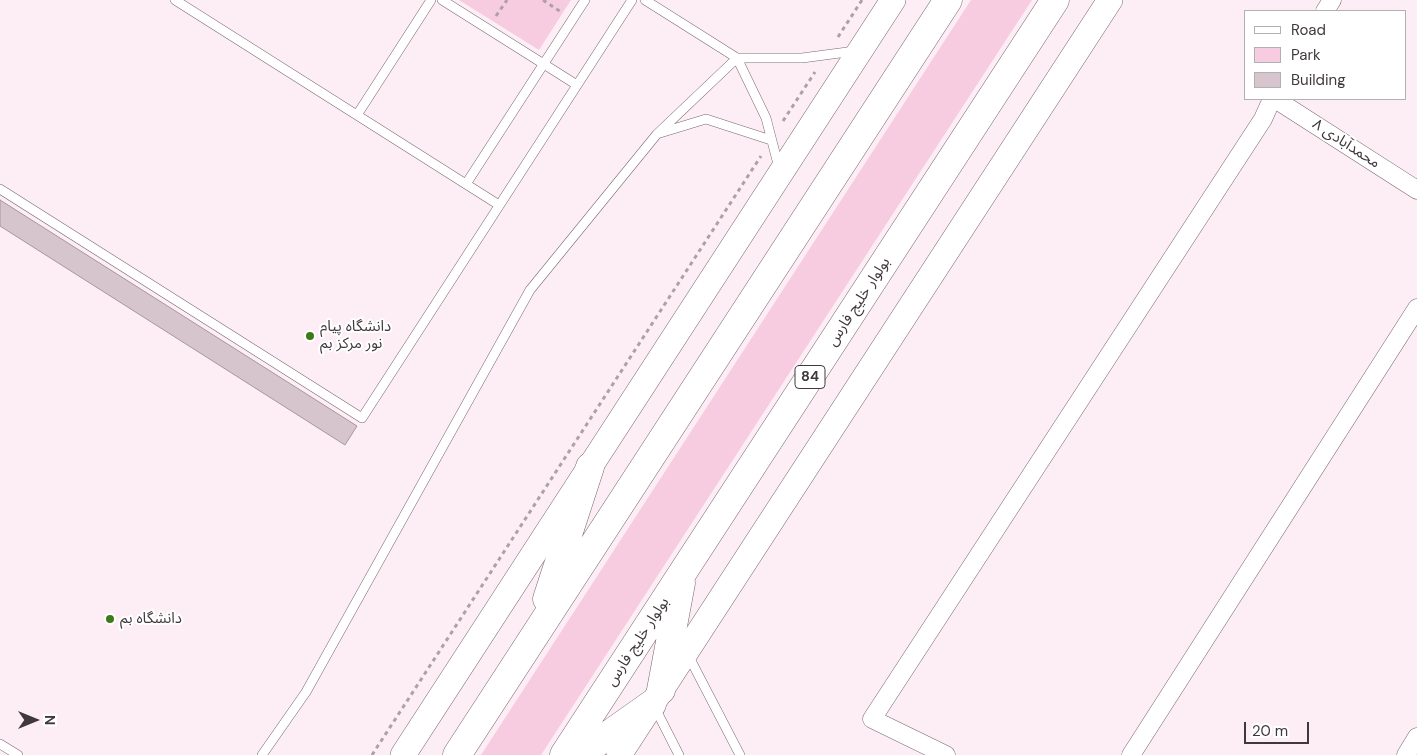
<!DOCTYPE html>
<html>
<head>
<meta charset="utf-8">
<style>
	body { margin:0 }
	#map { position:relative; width:1417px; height:755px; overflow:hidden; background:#fdeef5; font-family:"DM Sans",sans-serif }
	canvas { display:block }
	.legend { position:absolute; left:1244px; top:10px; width:162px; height:90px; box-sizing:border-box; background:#fff; border:1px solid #b3b0b1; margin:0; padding:6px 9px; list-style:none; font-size:15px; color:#40393c }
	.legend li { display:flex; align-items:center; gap:10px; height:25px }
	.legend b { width:25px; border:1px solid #b3b0b1 }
	.north { position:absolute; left:10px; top:695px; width:50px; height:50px; -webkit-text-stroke:4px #fff; paint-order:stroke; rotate:90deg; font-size:14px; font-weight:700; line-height:20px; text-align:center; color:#40393c }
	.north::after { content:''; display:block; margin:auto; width:18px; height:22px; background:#40393c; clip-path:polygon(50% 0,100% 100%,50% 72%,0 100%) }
	.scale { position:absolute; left:1244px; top:722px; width:65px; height:22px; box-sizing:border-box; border:2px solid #40393c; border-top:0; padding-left:6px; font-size:15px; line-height:18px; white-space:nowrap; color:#40393c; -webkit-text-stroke:4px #fff; paint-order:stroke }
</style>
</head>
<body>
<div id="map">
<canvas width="1417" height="755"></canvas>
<ul class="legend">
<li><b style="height:6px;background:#fff"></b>Road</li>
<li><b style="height:14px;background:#f7cce1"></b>Park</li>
<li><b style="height:14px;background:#d6c5cd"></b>Building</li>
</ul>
<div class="north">N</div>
<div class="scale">20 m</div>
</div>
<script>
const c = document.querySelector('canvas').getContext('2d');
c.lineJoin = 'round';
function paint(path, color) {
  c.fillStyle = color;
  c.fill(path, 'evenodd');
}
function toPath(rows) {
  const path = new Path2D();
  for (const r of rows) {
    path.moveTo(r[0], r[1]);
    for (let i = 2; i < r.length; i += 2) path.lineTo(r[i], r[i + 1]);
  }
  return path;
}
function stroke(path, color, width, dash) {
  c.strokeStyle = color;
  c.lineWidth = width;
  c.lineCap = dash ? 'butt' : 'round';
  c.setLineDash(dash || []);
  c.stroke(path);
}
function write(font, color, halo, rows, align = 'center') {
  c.font = font + ' "DM Sans","Noto Sans Arabic",sans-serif';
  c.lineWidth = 4;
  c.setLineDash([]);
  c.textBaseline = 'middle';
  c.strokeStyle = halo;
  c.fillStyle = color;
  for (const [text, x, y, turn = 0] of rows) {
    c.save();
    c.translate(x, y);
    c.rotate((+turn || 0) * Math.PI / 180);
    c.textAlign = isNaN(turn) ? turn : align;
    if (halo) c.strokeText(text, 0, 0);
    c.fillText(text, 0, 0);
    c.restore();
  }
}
const green = toPath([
	[459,0,571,0,539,50],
	[971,0,1032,0,541,755,481,755]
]);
const building = toPath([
	[0,200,357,426,345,445,0,226,0,200]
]);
const path = toPath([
	[543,0,561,12],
	[496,16,507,0],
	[838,37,862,0],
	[783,121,815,72],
	[372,755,761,156]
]);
const lane = toPath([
	[175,0,499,205],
	[442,0,577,85],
	[357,115,431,0],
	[660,133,706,119,771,140],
	[779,168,766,118,737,58,802,58,855,51],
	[466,184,585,0],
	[0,189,362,418,632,0],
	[688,655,740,755],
	[654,706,679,755],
	[0,744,18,755],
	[262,755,306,692,530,290,657,134,737,58,645,0]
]);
const street = toPath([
	[1325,11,1332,0],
	[1275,99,1417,190],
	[946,755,872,719,1263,119,1272,99],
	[1131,755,1417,308],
	[1406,755,1417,737]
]);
const secondary = toPath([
	[403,755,893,0],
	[619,755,1110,0]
]);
const highway = toPath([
	[547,599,590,467],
	[661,690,681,583],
	[457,755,948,0],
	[564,755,1055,0],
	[580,755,652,704]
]);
const markers = [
	[310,336,5,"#3b7b18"],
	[110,619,5,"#3b7b18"]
];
const shields = [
	[810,377,30]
];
const shieldNames = [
	["84",810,377]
];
const streetNames = [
	["محمدآبادی ۸",1346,144,33],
	["بولوار خلیج فارس",859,302,-57],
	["بولوار خلیج فارس",638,642,-57]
];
const poiNames = [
	["دانشگاه پیام",320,327],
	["نور مرکز بم",320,344],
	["دانشگاه بم",120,619]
];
paint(green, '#f7cce1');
paint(building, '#d6c5cd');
stroke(building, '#a6969e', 1);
stroke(lane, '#77686f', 10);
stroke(street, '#77686f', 19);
stroke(secondary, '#77686f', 26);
stroke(highway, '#77686f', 29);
stroke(path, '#ada1a7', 3, [4, 4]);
stroke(lane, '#fff', 9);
stroke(street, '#fff', 18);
stroke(secondary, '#fff', 25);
stroke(highway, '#fff', 28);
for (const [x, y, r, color] of markers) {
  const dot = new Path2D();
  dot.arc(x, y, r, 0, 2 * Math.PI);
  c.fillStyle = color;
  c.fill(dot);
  stroke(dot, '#fff', 2);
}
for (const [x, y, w] of shields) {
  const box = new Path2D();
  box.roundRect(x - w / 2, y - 11.5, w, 23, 4);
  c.fillStyle = '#fff';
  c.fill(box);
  stroke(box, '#40393c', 1);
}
write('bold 14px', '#40393c', null, shieldNames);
write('15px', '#40393c', '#fff', streetNames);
write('15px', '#40393c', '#fff', poiNames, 'left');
</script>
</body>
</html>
